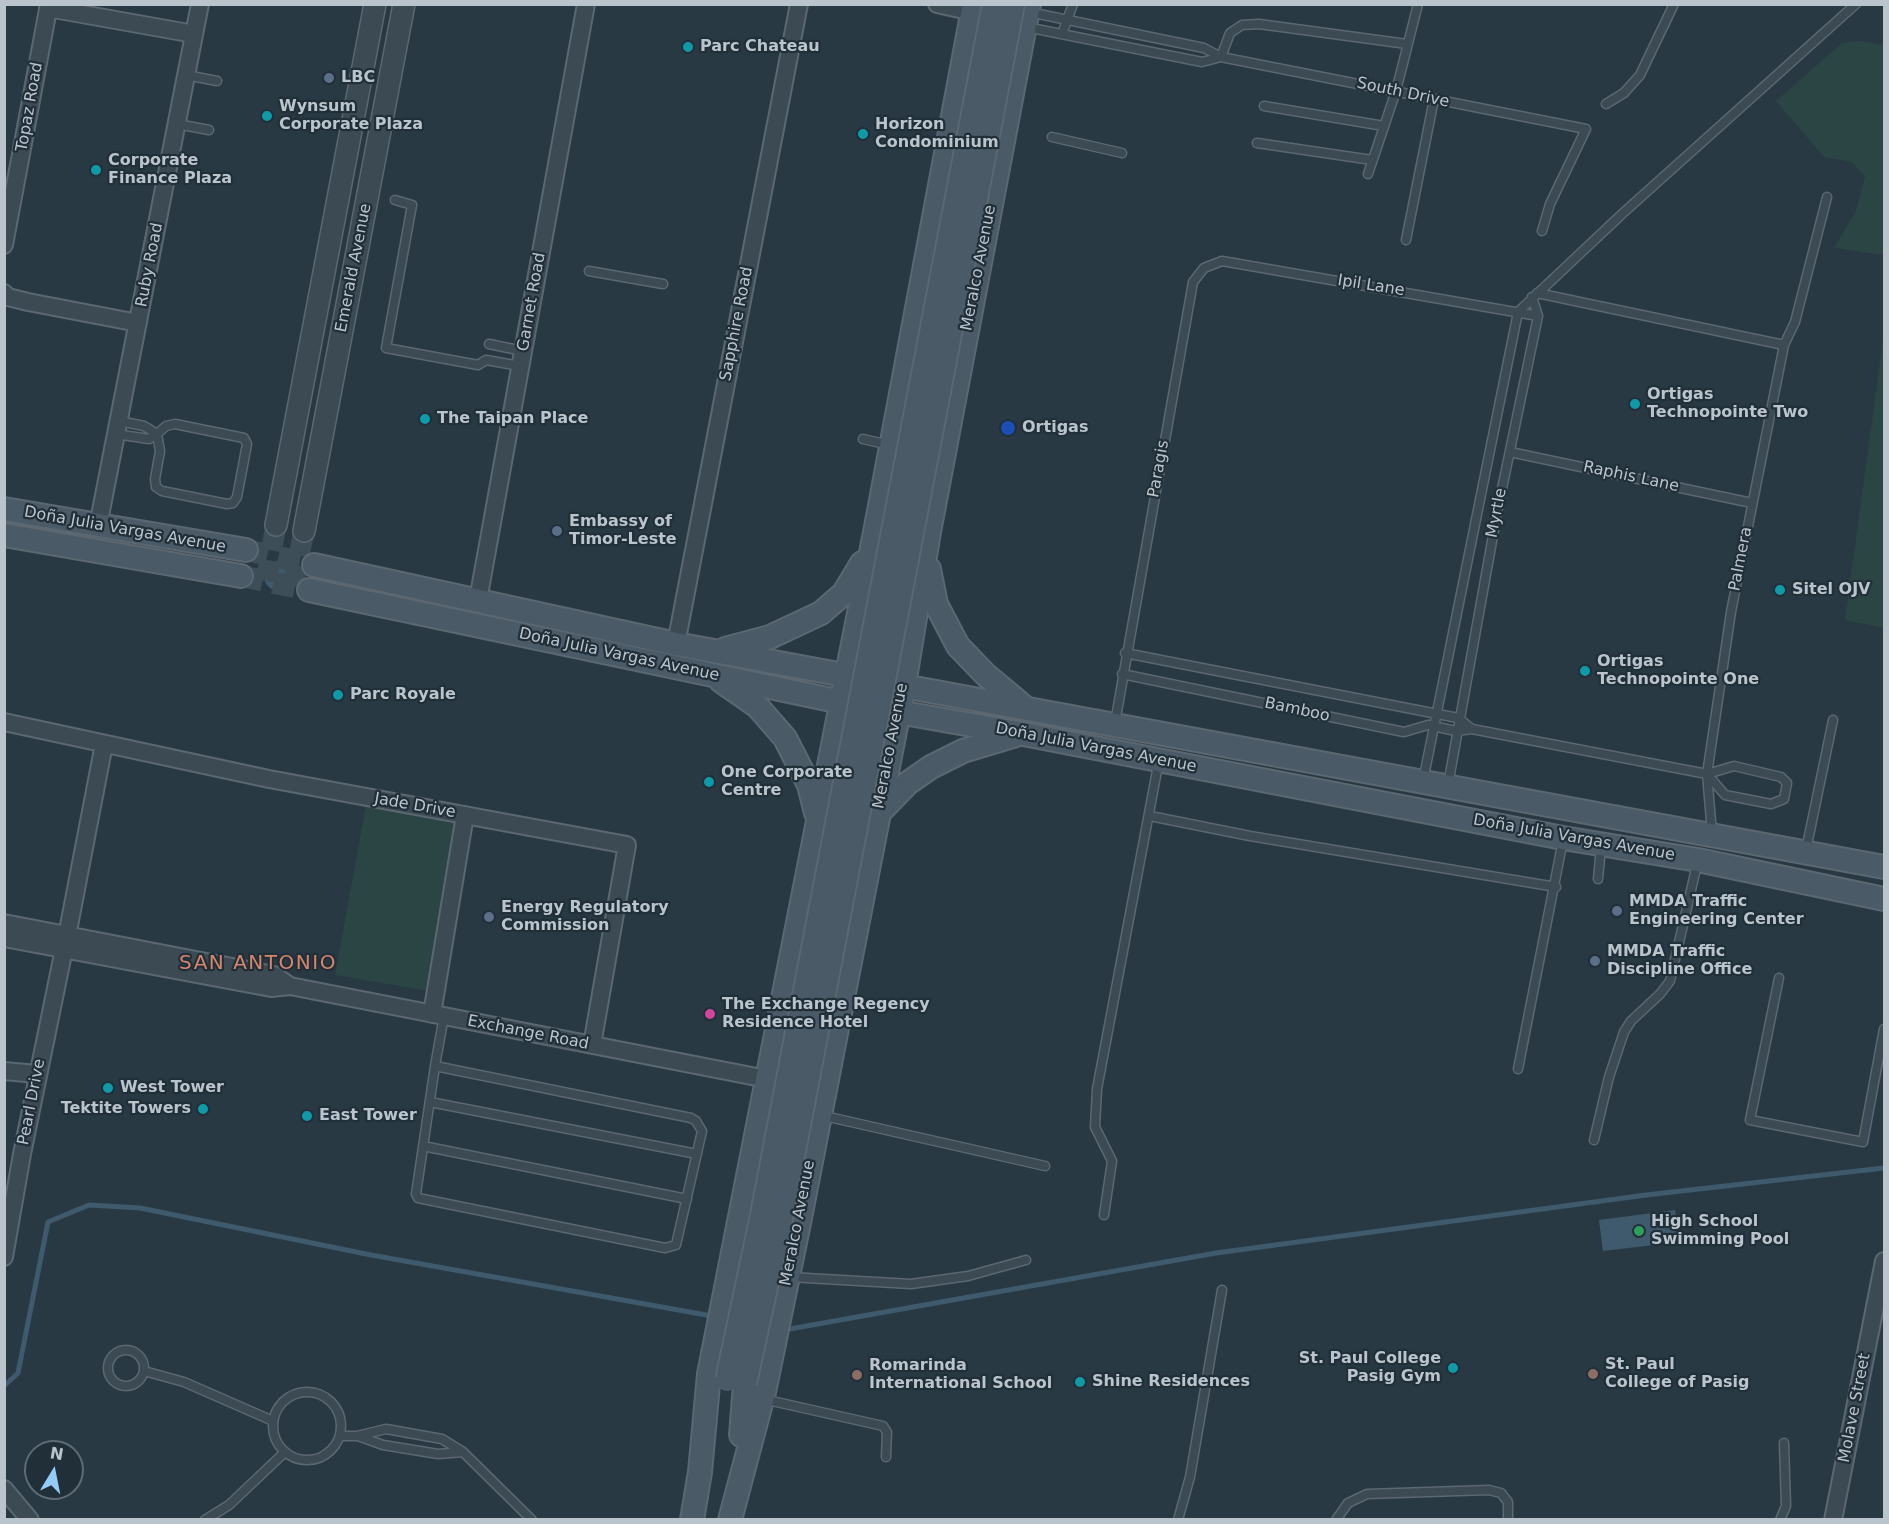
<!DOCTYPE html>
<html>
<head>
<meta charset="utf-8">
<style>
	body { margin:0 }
	#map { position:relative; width:1889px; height:1524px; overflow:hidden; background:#283944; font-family:"DejaVu Sans",sans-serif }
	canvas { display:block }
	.frame { position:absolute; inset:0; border:6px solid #bac4cd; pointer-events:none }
	.north { position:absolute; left:24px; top:1440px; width:60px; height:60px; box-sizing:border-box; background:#212f39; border:2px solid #5e6b74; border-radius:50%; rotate:10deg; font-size:16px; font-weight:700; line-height:24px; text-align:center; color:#bac4cd }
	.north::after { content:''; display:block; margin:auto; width:21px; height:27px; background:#94ccf8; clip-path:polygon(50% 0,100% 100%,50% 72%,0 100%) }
</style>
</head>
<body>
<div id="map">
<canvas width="1889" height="1524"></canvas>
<div class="frame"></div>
<div class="north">N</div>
</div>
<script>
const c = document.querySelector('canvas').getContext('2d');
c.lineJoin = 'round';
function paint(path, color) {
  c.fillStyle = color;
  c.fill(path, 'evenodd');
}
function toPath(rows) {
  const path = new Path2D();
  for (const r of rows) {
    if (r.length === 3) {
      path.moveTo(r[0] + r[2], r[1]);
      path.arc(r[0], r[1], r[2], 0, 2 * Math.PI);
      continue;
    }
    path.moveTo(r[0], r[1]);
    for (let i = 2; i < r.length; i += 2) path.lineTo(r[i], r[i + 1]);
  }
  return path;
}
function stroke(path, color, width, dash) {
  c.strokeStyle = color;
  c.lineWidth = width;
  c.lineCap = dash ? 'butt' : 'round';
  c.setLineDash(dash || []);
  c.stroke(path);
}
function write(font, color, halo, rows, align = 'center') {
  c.font = font + ' "DejaVu Sans",sans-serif';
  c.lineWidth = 4.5;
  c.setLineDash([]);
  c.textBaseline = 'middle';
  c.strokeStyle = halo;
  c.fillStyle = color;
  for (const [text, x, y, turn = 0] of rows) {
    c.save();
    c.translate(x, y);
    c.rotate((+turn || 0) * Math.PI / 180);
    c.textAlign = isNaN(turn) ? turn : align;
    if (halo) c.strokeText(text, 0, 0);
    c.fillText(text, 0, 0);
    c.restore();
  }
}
const green = toPath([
	[1861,41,1884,45,1883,255,1834,248,1856,211,1865,177,1852,162,1824,157,1776,101,1842,43],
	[1884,332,1884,628,1845,620],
	[366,805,459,821,429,991,335,975]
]);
const water = toPath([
	[279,576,15],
	[1675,1210,1680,1242,1603,1251,1599,1220]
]);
const stream = toPath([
	[784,1330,1216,1253,1646,1195,1884,1168],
	[4,1386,18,1373,48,1222,89,1205,140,1208,371,1255,712,1316]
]);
const tertiaryTunnel = toPath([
	[266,581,276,525],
	[293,586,304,531]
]);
const secondaryTunnel = toPath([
	[246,550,314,565],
	[241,576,309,590]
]);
const service = toPath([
	[1029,12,1204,48,1221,57,1586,129,1550,204,1542,231],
	[1026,27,1202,62,1221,57],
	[1062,34,1073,4],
	[1221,57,1230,33,1242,25,1259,24,1407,44],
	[186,75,217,81],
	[1606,104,1624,93,1640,75,1674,4],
	[1264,106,1384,126],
	[177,124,209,130],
	[1052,137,1122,153],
	[1257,143,1372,160],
	[1368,174,1396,91,1418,4],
	[395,200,412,205,386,348,478,365,486,360,520,366],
	[1406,240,1434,99],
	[589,271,663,284],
	[1537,293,1784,345],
	[489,344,523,351],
	[116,434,149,439,157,434,166,426,175,424,244,438,247,444,237,497,233,503,227,504,162,491,156,487,155,479,160,451,157,434,144,426,119,421],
	[863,439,889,445],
	[1510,452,1752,503],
	[1125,653,1458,718,1472,729],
	[1122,674,1404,732,1428,725,1456,731,1472,729,1707,774,1734,766,1781,777,1787,783,1784,799,1771,804,1725,795,1707,774],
	[1115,723,1193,282,1204,268,1222,261,1538,316],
	[1423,781,1518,312,1622,214,1856,4],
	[1448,785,1498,508,1538,316,1532,297],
	[1150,816,1250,836,1556,887],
	[1712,833,1707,774,1731,612,1784,345,1795,322,1827,197],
	[1806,850,1833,720],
	[1598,879,1601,847],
	[1779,978,1750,1120,1863,1142,1884,1029],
	[435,1066,416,1194,418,1198,665,1248,676,1245,702,1131,696,1121,691,1118,435,1066,444,1016],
	[1518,1069,1563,840],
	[430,1102,697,1154],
	[820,1115,1045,1166],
	[1594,1140,1609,1077,1624,1032,1631,1021,1660,994,1670,981,1698,860],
	[423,1146,687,1199],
	[1104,1215,1112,1161,1095,1127,1097,1089,1159,760],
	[789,1277,911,1284,968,1276,1026,1260],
	[126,1368,18],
	[144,1371,184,1382,273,1421],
	[307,1426,34],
	[763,1399,883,1426,887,1432,886,1457],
	[340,1436,357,1436,386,1429,442,1439,463,1452,532,1520],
	[358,1436,383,1445,438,1454,463,1452],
	[205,1520,229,1505,285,1452],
	[1178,1520,1190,1477,1222,1290],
	[1336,1520,1348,1503,1367,1494,1489,1490,1501,1493,1508,1502,1508,1520],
	[1780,1520,1786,1506,1784,1443]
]);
const minor = toPath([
	[937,4,973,12],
	[48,8,194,34],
	[4,245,49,4],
	[4,293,8,297,28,302,138,323],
	[98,526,200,4],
	[478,600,586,4],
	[676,644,799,4],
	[4,722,269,779,627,845,592,1045],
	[4,923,274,975,290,986],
	[67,936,104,744],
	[4,938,271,988,290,986,767,1079],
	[432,1014,465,815],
	[4,1071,37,1074],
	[4,1257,22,1154,64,949],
	[4,1489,30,1520],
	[1833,1520,1884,1261]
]);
const tertiary = toPath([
	[276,525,375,4],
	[304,531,404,4]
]);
const secondary = toPath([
	[4,509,246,550],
	[4,535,241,576],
	[314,565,676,644,1884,867],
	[929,569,936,604,958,646,986,675,1022,705],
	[309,590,841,702,1023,734,1563,838,1698,860,1884,899],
	[725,649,770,637,821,613,844,593,862,563],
	[721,681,757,706,785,738,809,785,816,813],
	[878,814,908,783,931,767,963,751,1016,735],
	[741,1435,745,1383],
	[692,1520,700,1472,709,1374,876,527,974,4],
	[730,1520,764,1392,799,1223,904,685,929,532,1029,4]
]);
const secondaryBridge = toPath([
	[727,1380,761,1220,994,4],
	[745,1383,781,1219,1013,4]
]);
const markers = [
	[688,47,6,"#0f9aa8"],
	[329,78,6,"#5c6f8a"],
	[267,116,6,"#0f9aa8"],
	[863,134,6,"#0f9aa8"],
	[96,170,6,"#0f9aa8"],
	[1635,404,6,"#0f9aa8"],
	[425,419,6,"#0f9aa8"],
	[1008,428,8,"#1a4fb4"],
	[557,531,6,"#5c6f8a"],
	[1780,590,6,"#0f9aa8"],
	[1585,671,6,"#0f9aa8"],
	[338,695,6,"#0f9aa8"],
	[709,782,6,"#0f9aa8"],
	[1617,911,6,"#5c6f8a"],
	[489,917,6,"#5c6f8a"],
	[1595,961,6,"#5c6f8a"],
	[710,1014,6,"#d1479c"],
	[108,1088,6,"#0f9aa8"],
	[203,1109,6,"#0f9aa8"],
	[307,1116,6,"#0f9aa8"],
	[1639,1231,6,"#2e9e5b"],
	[1453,1368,6,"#0f9aa8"],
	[1593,1374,6,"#8d6e63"],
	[857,1375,6,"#8d6e63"],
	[1080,1382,6,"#0f9aa8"]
];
const poiNames = [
	["Parc Chateau",700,47],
	["LBC",341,78],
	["Wynsum",279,107],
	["Corporate Plaza",279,125],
	["Horizon",875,125],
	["Condominium",875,143],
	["Corporate",108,161],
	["Finance Plaza",108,179],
	["Ortigas",1647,395],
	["Technopointe Two",1647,413],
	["The Taipan Place",437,419],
	["Ortigas",1022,428],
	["Embassy of",569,522],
	["Timor-Leste",569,540],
	["Sitel OJV",1792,590],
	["Ortigas",1597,662],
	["Technopointe One",1597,680],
	["Parc Royale",350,695],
	["One Corporate",721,773],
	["Centre",721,791],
	["MMDA Traffic",1629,902],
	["Engineering Center",1629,920],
	["Energy Regulatory",501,908],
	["Commission",501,926],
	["MMDA Traffic",1607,952],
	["Discipline Office",1607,970],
	["The Exchange Regency",722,1005],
	["Residence Hotel",722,1023],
	["West Tower",120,1088],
	["Tektite Towers",191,1109,"right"],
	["East Tower",319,1116],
	["High School",1651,1222],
	["Swimming Pool",1651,1240],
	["St. Paul College",1441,1359,"right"],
	["Pasig Gym",1441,1377,"right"],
	["St. Paul",1605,1365],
	["College of Pasig",1605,1383],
	["Romarinda",869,1366],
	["International School",869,1384],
	["Shine Residences",1092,1382]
];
const streetNames = [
	["South Drive",1403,93,12],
	["Topaz Road",30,107,-80],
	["Ruby Road",150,265,-79],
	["Emerald Avenue",354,268,-79],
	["Meralco Avenue",979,268,-79],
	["Ipil Lane",1371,286,9],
	["Garnet Road",532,302,-80],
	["Sapphire Road",737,324,-79],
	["Paragis",1159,469,-80],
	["Raphis Lane",1631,477,12],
	["Myrtle",1497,513,-79],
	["Doña Julia Vargas Avenue",125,530,10],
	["Palmera",1741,559,-79],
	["Doña Julia Vargas Avenue",619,655,12],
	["Bamboo",1297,710,12],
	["Meralco Avenue",891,746,-79],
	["Doña Julia Vargas Avenue",1096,748,11],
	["Jade Drive",415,806,10],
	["Doña Julia Vargas Avenue",1574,838,10],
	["Exchange Road",528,1033,11],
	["Pearl Drive",32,1102,-79],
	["Meralco Avenue",798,1223,-79],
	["Molave Street",1855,1408,-79]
];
const quarterNames = [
	["SAN ANTONIO",258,964]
];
paint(green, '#2a4543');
paint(water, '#3e5a6c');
stroke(stream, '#3e5a6c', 5);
stroke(tertiaryTunnel, '#3e4e59', 21, [21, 10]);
stroke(secondaryTunnel, '#3e4e59', 22, [22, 11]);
stroke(service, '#5b6771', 11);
stroke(minor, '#5b6771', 20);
stroke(tertiary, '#5b6771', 24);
stroke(secondary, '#5b6771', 26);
stroke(service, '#3c4a53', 8);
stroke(minor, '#3c4a53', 16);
stroke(tertiary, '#3c4a53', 21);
stroke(secondary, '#4a5a66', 22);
stroke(secondaryBridge, '#5b6771', 26, []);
stroke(secondaryBridge, '#4a5a66', 22);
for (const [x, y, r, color] of markers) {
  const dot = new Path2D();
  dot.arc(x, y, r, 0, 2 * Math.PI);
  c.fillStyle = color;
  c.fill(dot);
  stroke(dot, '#212f39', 2);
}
write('bold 16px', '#bac4cd', '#212f39', poiNames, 'left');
write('16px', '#bac4cd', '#212f39', streetNames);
c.letterSpacing = '1.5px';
write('20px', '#d6866b', '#212f39', quarterNames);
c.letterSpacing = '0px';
</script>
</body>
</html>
